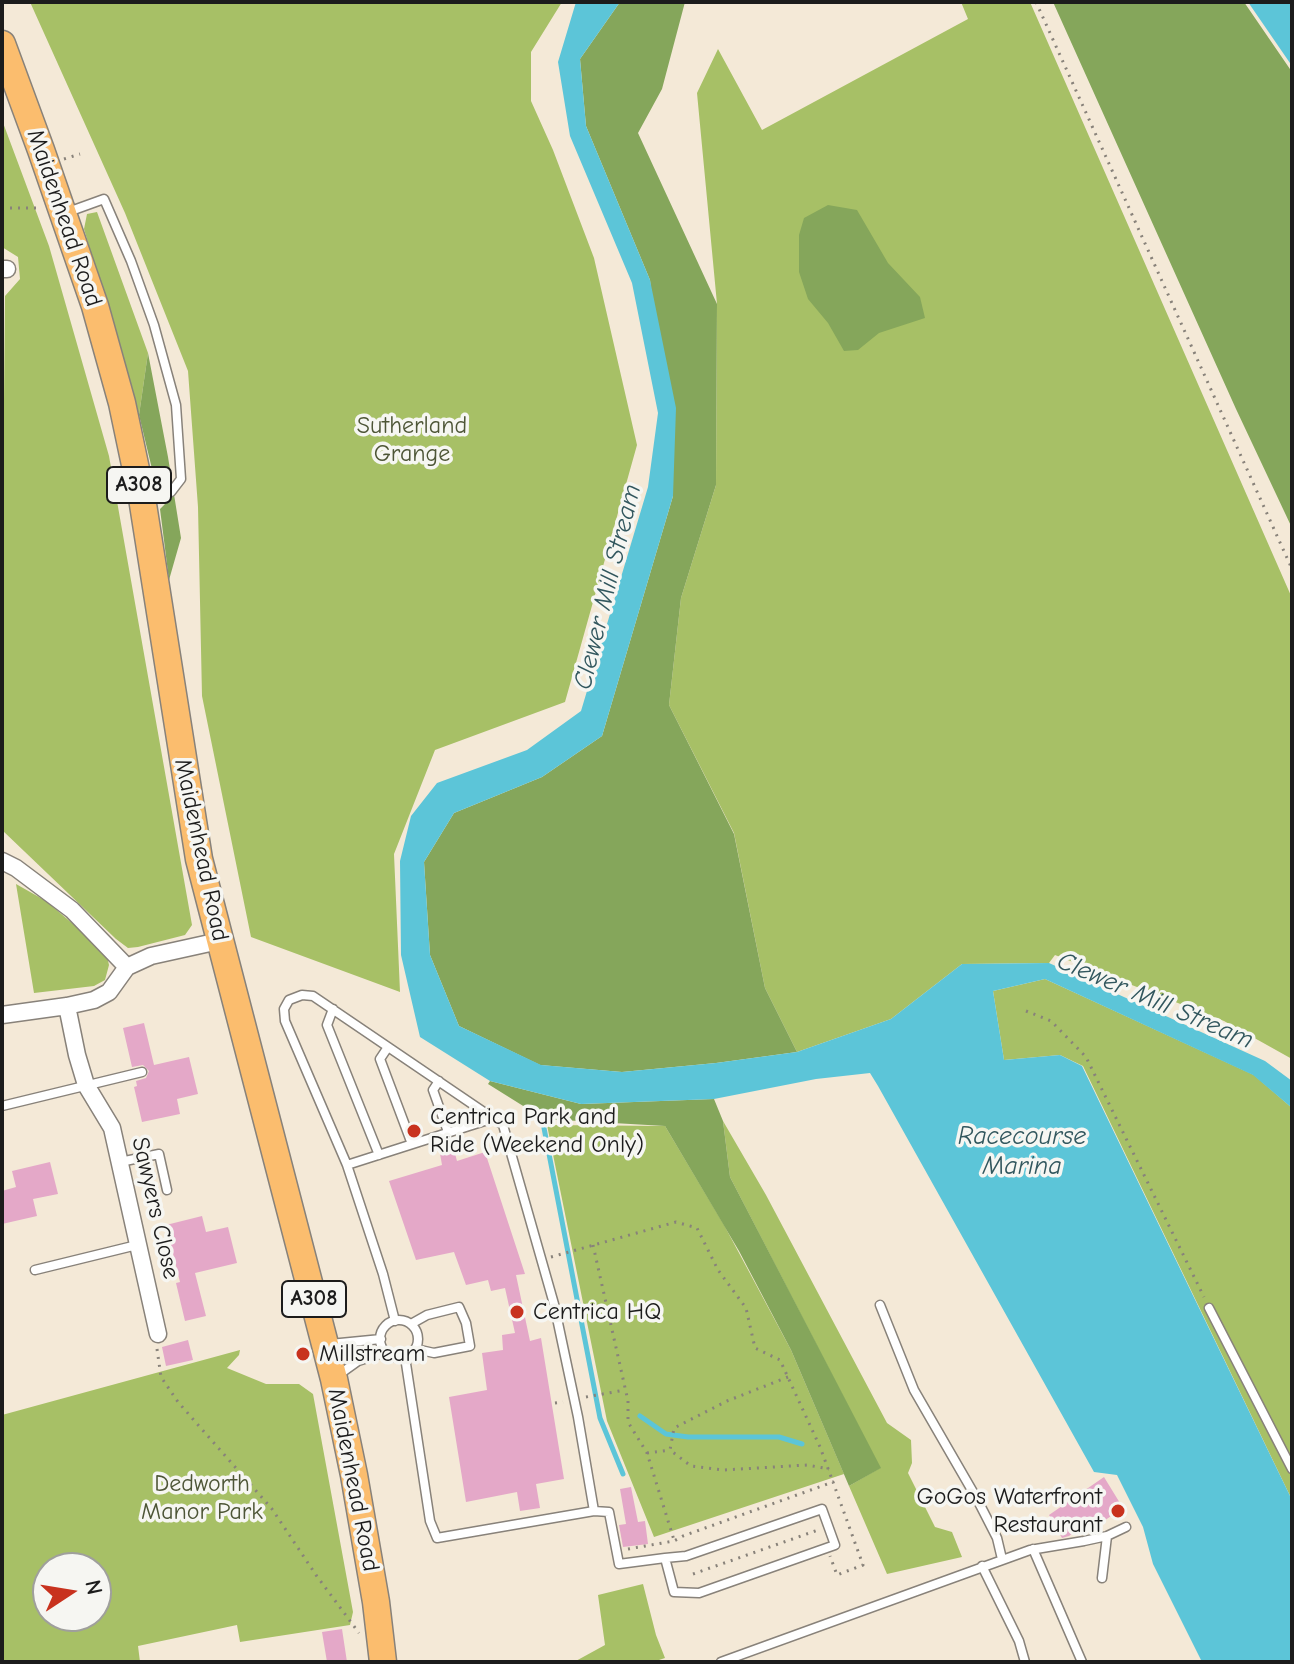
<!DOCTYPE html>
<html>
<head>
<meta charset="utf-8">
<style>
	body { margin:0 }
	#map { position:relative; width:1294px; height:1664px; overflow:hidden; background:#f4e9d7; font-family:"Comic Neue",sans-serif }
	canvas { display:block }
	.frame { position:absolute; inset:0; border:4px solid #1c1c1c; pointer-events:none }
	.north { position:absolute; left:32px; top:1552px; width:80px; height:80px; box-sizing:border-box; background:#f6f6f2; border:2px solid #9f9f9c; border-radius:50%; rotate:78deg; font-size:22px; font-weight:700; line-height:32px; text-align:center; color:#1c1c1c }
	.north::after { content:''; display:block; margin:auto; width:28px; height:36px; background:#c8321e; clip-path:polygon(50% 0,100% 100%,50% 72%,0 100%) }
</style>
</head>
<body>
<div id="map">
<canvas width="1294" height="1664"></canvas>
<div class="frame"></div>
<div class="north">N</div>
</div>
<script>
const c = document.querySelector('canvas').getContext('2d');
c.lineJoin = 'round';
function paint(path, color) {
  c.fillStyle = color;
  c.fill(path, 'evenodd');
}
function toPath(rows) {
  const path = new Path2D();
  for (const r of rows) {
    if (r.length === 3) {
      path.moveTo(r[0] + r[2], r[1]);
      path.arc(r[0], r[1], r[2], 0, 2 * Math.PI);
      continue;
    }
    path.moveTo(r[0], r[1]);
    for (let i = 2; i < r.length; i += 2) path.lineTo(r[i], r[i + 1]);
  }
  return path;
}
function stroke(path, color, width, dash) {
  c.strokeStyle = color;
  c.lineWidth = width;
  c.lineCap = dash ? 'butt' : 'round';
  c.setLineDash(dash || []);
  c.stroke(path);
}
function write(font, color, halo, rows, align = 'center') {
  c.font = font + ' "Comic Neue",sans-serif';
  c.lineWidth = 7;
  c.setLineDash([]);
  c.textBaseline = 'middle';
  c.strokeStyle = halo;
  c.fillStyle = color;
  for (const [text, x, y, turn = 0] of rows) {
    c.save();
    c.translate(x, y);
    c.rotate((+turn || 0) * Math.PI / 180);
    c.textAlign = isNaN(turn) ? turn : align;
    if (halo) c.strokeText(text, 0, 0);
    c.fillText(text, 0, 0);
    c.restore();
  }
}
const green = toPath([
	[30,2,562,2,531,52,531,101,553,150,594,258,637,445,565,702,435,750,394,854,400,992,251,937,202,696,198,507,188,371,125,213],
	[961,2,1030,2,1292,598,1292,1059,1224,1021,1055,955,1049,963,962,964,891,1019,797,1052,765,988,734,833,669,705,681,598,716,485,717,304,697,93,718,49,762,130,968,19],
	[2,120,49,246,109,456,192,925,185,935,138,947,128,948,116,939,2,830,2,606,5,296,20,279,18,257,2,247],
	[97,212,148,353,139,415,84,229,87,214],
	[16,884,46,901,106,952,109,965,105,980,94,986,34,993],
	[1045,979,1254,1075,1292,1108,1292,1500,1083,1066,1060,1055,1004,1060,993,991],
	[723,1121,766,1195,887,1423,911,1440,912,1463,908,1473,935,1527,952,1532,962,1557,887,1574,849,1486,880,1468,730,1177],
	[547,1125,665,1126,724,1225,791,1350,844,1474,654,1537,607,1421],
	[240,1350,239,1355,227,1368,266,1384,299,1384,313,1394,353,1612,350,1625,240,1642,237,1625,138,1646,140,1662,2,1662,2,1415],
	[96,1568,96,1616,48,1616,48,1568],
	[643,1584,656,1635,665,1658,653,1662,574,1662,605,1645,598,1595]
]);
const forest = toPath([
	[620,2,685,2,662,89,638,133,717,304,716,485,681,598,669,705,734,834,765,988,797,1052,716,1063,622,1072,540,1065,459,1026,430,955,424,862,454,813,542,777,602,736,673,496,650,280,586,126,580,59],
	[1053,2,1244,2,1292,72,1292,528,1236,409],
	[828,205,857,210,888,263,920,297,925,318,879,333,858,350,844,351,828,323,808,299,799,272,799,235,804,218],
	[148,353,168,457,181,538,169,580,160,509,165,504,158,472,153,473,139,415],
	[490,1081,581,1104,714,1099,723,1121,730,1177,881,1468,849,1486,791,1350,739,1251,665,1126,544,1119,488,1084]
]);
const water = toPath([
	[576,2,620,2,580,59,586,126,650,280,676,408,673,496,602,736,542,777,454,813,424,862,430,955,459,1026,541,1065,622,1072,716,1063,797,1052,891,1019,962,964,1049,963,1265,1061,1292,1081,1292,1108,1253,1075,1045,979,993,991,1004,1060,1060,1055,1082,1066,1292,1500,1292,1662,1202,1662,1153,1564,1143,1527,1117,1475,1094,1472,878,1086,870,1073,816,1079,714,1099,581,1104,490,1081,420,1037,401,955,400,861,411,816,437,783,527,750,581,711,648,487,658,413,632,283,570,136,558,62],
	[1248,2,1292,2,1292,66]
]);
const stream = toPath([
	[544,1128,600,1418,623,1474],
	[640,1416,666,1434,688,1437,779,1437,802,1444]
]);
const building = toPath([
	[144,1023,154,1065,189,1057,198,1094,177,1099,180,1114,142,1122,134,1087,137,1086,136,1081,146,1078,149,1071,143,1065,132,1067,123,1028],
	[453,1146,457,1161,485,1152,525,1274,516,1275,530,1341,541,1338,564,1479,536,1484,540,1508,520,1511,517,1492,466,1502,449,1397,487,1390,482,1353,503,1350,502,1335,515,1333,505,1288,491,1291,488,1280,466,1285,454,1252,416,1260,389,1181,442,1165,439,1148],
	[50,1162,58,1194,33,1199,37,1216,2,1224,2,1191,16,1187,12,1171],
	[202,1216,206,1232,228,1227,237,1263,195,1273,206,1316,185,1321,176,1283,180,1282,166,1225],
	[188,1340,193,1360,166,1366,162,1347],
	[1104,1477,1123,1508,1086,1533,1082,1527,1069,1536,1062,1538,1049,1515],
	[631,1487,638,1522,645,1521,648,1544,623,1547,619,1525,626,1524,620,1489],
	[342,1629,347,1662,327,1662,322,1632]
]);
const path = toPath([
	[1036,2,1292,569],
	[64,159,80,154],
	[2,208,41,208],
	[1026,1011,1051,1021,1086,1057,1204,1297],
	[593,1245,628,1401,628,1422,647,1453,674,1540],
	[551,1257,676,1222,697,1228,718,1270,746,1308,755,1348,780,1360,820,1447,833,1482],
	[157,1349,161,1377,178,1402,272,1509,316,1575,359,1633],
	[788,1377,727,1401,674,1428,670,1450,691,1466,724,1470,807,1465,829,1469],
	[586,1397,625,1390],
	[555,1403,563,1402],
	[647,1453,670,1450],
	[628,1549,674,1541,683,1536,833,1482,863,1565,837,1575,830,1556],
	[693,1574,818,1530]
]);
const lane = toPath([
	[68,212,104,199,131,261,154,325,176,405,181,479,171,492,145,497],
	[333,1009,327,1025,379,1155],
	[388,1047,380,1059,412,1144],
	[439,1081,433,1090,448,1132],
	[2,1106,142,1072],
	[120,1162,159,1154,167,1190],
	[347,1165,494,1118],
	[35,1270,137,1245],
	[880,1305,914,1390,977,1499,997,1538,1002,1559],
	[1209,1308,1292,1469],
	[399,1339,19],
	[395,1321,383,1274,347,1165,285,1021,284,1009,289,1000,302,995,313,996,503,1125,554,1304,578,1417,594,1511],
	[411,1324,427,1315,459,1307,466,1323,470,1346,434,1353,416,1349],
	[330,1344,381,1339],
	[405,1357,430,1521,437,1538,594,1511,609,1512,619,1564,665,1558,686,1556,822,1509,835,1545,699,1593,674,1592,665,1558],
	[337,1376,358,1361,386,1352],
	[1033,1549,1082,1662],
	[982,1566,1019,1641,1025,1662],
	[1102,1578,1107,1536],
	[721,1662,1030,1550,1084,1541,1107,1536,1126,1527]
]);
const street = toPath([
	[2,269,7,269],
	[2,861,16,868,72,910,127,967],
	[67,1006,77,1055,86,1085,112,1128,158,1334],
	[2,1015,67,1006,94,1000,109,992,127,967,151,956,219,941]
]);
const primary = toPath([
	[2,44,41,150,95,306,122,403,142,498,199,859,334,1379,354,1475,376,1602,383,1662]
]);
const markers = [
	[414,1131,8,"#c8321e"],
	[517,1312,8,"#c8321e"],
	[303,1354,8,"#c8321e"],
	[1118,1511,8,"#c8321e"]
];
const shields = [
	[139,485,64],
	[314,1299,64]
];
const shieldNames = [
	["A308",139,485],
	["A308",314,1299]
];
const streetNames = [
	["Maidenhead Road",64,218,71],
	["Maidenhead Road",201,850,78],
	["Sawyers Close",155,1208,77],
	["Maidenhead Road",353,1480,79]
];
const parkNames = [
	["Sutherland",412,426],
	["Grange",412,454],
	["Dedworth",202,1484],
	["Manor Park",202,1512]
];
const poiNames = [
	["Centrica Park and",430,1117],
	["Ride (Weekend Only)",430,1145],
	["Centrica HQ",533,1312],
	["Millstream",319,1354],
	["GoGos Waterfront",1102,1497,"right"],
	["Restaurant",1102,1525,"right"]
];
const waterNames = [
	["Clewer Mill Stream",608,587,-76],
	["Clewer Mill Stream",1155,1001,23],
	["Racecourse",1022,1137],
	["Marina",1022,1167]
];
paint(green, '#a7c066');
paint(forest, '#85a65b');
paint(water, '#5cc5d8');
stroke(stream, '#5cc5d8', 5);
paint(building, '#e4a8c8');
stroke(lane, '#88827a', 11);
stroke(street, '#88827a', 19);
stroke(primary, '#88827a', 29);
stroke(path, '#88827a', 3, [2, 6]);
stroke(lane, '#fff', 8);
stroke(street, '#fff', 16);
stroke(primary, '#fbbd6e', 26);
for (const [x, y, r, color] of markers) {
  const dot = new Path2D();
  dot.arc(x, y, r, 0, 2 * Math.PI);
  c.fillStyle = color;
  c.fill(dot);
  stroke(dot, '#f6f6f2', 3);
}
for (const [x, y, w] of shields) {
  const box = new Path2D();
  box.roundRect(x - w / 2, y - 18, w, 36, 6);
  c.fillStyle = '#f6f6f2';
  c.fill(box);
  stroke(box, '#1c1c1c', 2);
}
write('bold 22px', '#1c1c1c', null, shieldNames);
write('24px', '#1c1c1c', '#f6f6f2', streetNames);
write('24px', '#4d5536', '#f6f6f2', parkNames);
write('24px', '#1c1c1c', '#f6f6f2', poiNames, 'left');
write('italic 26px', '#32575e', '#f6f6f2', waterNames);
</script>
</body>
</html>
